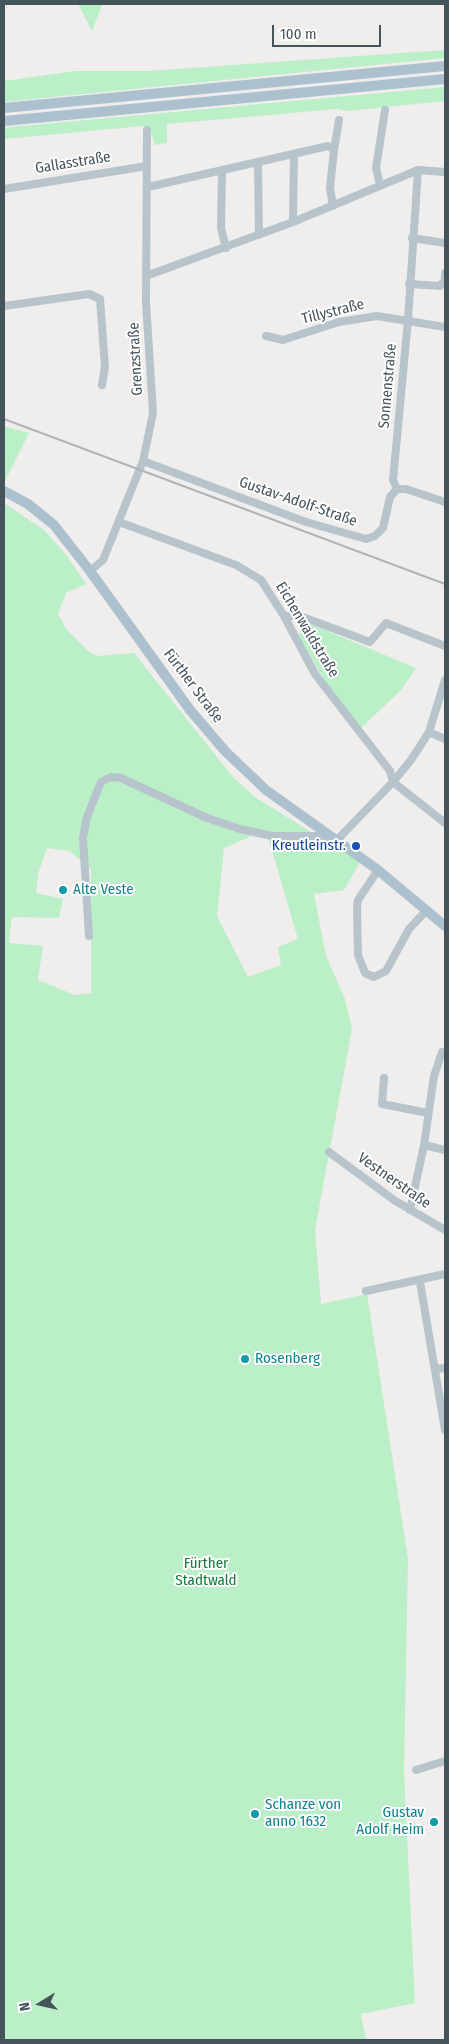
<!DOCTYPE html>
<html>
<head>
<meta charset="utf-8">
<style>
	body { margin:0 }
	#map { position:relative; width:449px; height:2044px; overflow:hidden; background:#f0eded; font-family:"Fira Sans Condensed",sans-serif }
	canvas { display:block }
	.frame { position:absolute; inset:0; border:5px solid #45535b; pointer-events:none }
	.north { position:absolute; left:15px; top:1979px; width:50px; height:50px; -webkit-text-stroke:4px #fff; paint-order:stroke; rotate:260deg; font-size:14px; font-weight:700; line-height:20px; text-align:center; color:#45535b }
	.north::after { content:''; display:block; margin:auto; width:18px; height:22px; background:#45535b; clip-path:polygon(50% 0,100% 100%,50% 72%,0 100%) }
	.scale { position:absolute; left:272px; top:25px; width:109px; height:22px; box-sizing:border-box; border:2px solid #45535b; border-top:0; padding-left:6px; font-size:15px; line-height:18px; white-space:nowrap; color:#45535b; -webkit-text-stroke:4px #fff; paint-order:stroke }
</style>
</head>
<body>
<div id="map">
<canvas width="449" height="2044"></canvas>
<div class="frame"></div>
<div class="north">N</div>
<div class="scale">100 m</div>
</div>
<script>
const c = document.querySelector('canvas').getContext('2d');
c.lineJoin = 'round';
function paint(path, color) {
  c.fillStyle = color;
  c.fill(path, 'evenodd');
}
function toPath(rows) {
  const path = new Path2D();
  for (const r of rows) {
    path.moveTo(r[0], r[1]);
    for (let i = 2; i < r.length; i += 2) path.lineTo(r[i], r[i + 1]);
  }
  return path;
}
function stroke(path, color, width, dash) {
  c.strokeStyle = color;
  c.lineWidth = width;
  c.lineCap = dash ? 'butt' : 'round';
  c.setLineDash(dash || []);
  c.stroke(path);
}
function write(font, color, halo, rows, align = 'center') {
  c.font = font + ' "Fira Sans Condensed",sans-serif';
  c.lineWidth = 4;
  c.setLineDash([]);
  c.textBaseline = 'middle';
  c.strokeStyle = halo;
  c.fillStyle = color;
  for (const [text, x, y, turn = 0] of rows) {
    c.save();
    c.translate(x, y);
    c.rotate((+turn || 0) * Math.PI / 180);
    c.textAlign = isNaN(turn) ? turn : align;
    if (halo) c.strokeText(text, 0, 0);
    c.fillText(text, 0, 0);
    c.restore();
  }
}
const green = toPath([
	[78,4,102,5,92,31],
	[445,47,445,58,4,102,4,81,75,71,149,71,444,50],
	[445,87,445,101,348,111,337,109,167,124,167,143,155,145,150,129,143,126,4,139,4,128,11,127],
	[4,426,29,433,5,481,4,481],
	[4,503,44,530,68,557,86,584,66,593,58,614,67,630,87,650,97,656,134,653,232,776,256,798,360,862,344,890,314,894,326,956,345,999,352,1029,315,1230,321,1304,367,1294,408,1559,404,1772,415,2003,361,2014,366,2040,4,2040],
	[266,830,298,939,278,947,281,965,248,977,217,916,224,848],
	[47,848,70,851,91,870,91,993,75,995,38,980,43,946,9,943,12,917,59,918,63,899,36,893,38,874],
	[306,622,416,668,401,690,361,728,334,696,298,636]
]);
const minor = toPath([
	[334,150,339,120],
	[258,162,259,235],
	[222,170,221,228,226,248],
	[380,185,376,168,385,110],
	[148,187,328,146,334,150,330,188,333,206],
	[4,189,147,166],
	[293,222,294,154],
	[412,238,445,243],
	[146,276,293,222,418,170,445,172],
	[409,284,440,286,445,280,445,273],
	[4,306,89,294,100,299,105,367,102,385],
	[266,336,283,340,339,322,377,316,445,327],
	[143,461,306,522,366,539,375,536,383,528,390,497,397,489,406,489,445,502],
	[397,489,393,480,408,320,418,170],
	[119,522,236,565,261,580,284,616,315,674,390,771,393,782,445,823],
	[90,571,103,560,143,461,153,413,146,302,147,130],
	[284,616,300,616,370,642,386,623,445,646],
	[429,732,445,739],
	[378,870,358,900,357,907,358,955,365,973,374,977,386,971,409,929,427,910],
	[89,936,83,838,87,817,101,782,111,777,121,778,207,818,240,829,272,836,320,836,336,841,393,782,411,760,429,732,445,680],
	[384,1078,382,1104,428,1113],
	[424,1145,445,1150],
	[329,1152,394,1200,445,1230],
	[410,1210,424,1145,434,1076,442,1052],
	[420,1282,445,1430],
	[366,1291,445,1274],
	[435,1369,445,1368],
	[416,1770,445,1761]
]);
const major = toPath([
	[4,108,445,66],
	[4,121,445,79],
	[4,491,28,504,54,525,90,571,190,710,225,751,266,790,378,870,445,926]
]);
const rail = toPath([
	[4,419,445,584]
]);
const markers = [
	[356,846,5,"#1a4fb4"],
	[63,890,5,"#0f9aa8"],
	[245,1359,5,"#0f9aa8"],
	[255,1814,5,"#0f9aa8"],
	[434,1822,5,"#0f9aa8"]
];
const streetNames = [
	["Gallasstraße",73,163,-9],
	["Tillystraße",333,312,-14],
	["Grenzstraße",136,359,-93],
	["Sonnenstraße",388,386,-85],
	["Gustav-Adolf-Straße",298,502,19],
	["Eichenwaldstraße",307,630,59],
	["Fürther Straße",193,686,53],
	["Vestnerstraße",394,1181,35]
];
const transitNames = [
	["Kreutleinstr.",346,846]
];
const cultureNames = [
	["Alte Veste",73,890],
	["Rosenberg",255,1359],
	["Schanze von",265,1805],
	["anno 1632",265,1822],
	["Gustav",424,1813,"right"],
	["Adolf Heim",424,1830,"right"]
];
const parkNames = [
	["Fürther",206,1564],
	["Stadtwald",206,1581]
];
paint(green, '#baefc8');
stroke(minor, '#b8c4cb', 8);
stroke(major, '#acc1cd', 10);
stroke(rail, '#afb4b8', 2);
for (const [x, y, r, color] of markers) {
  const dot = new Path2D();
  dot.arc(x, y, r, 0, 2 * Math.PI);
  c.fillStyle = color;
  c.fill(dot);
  stroke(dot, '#fff', 2);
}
write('15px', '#45535b', '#fff', streetNames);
write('15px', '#164399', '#fff', transitNames, 'right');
write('15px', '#0d838f', '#fff', cultureNames, 'left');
write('15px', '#167c3b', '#fff', parkNames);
</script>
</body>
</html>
